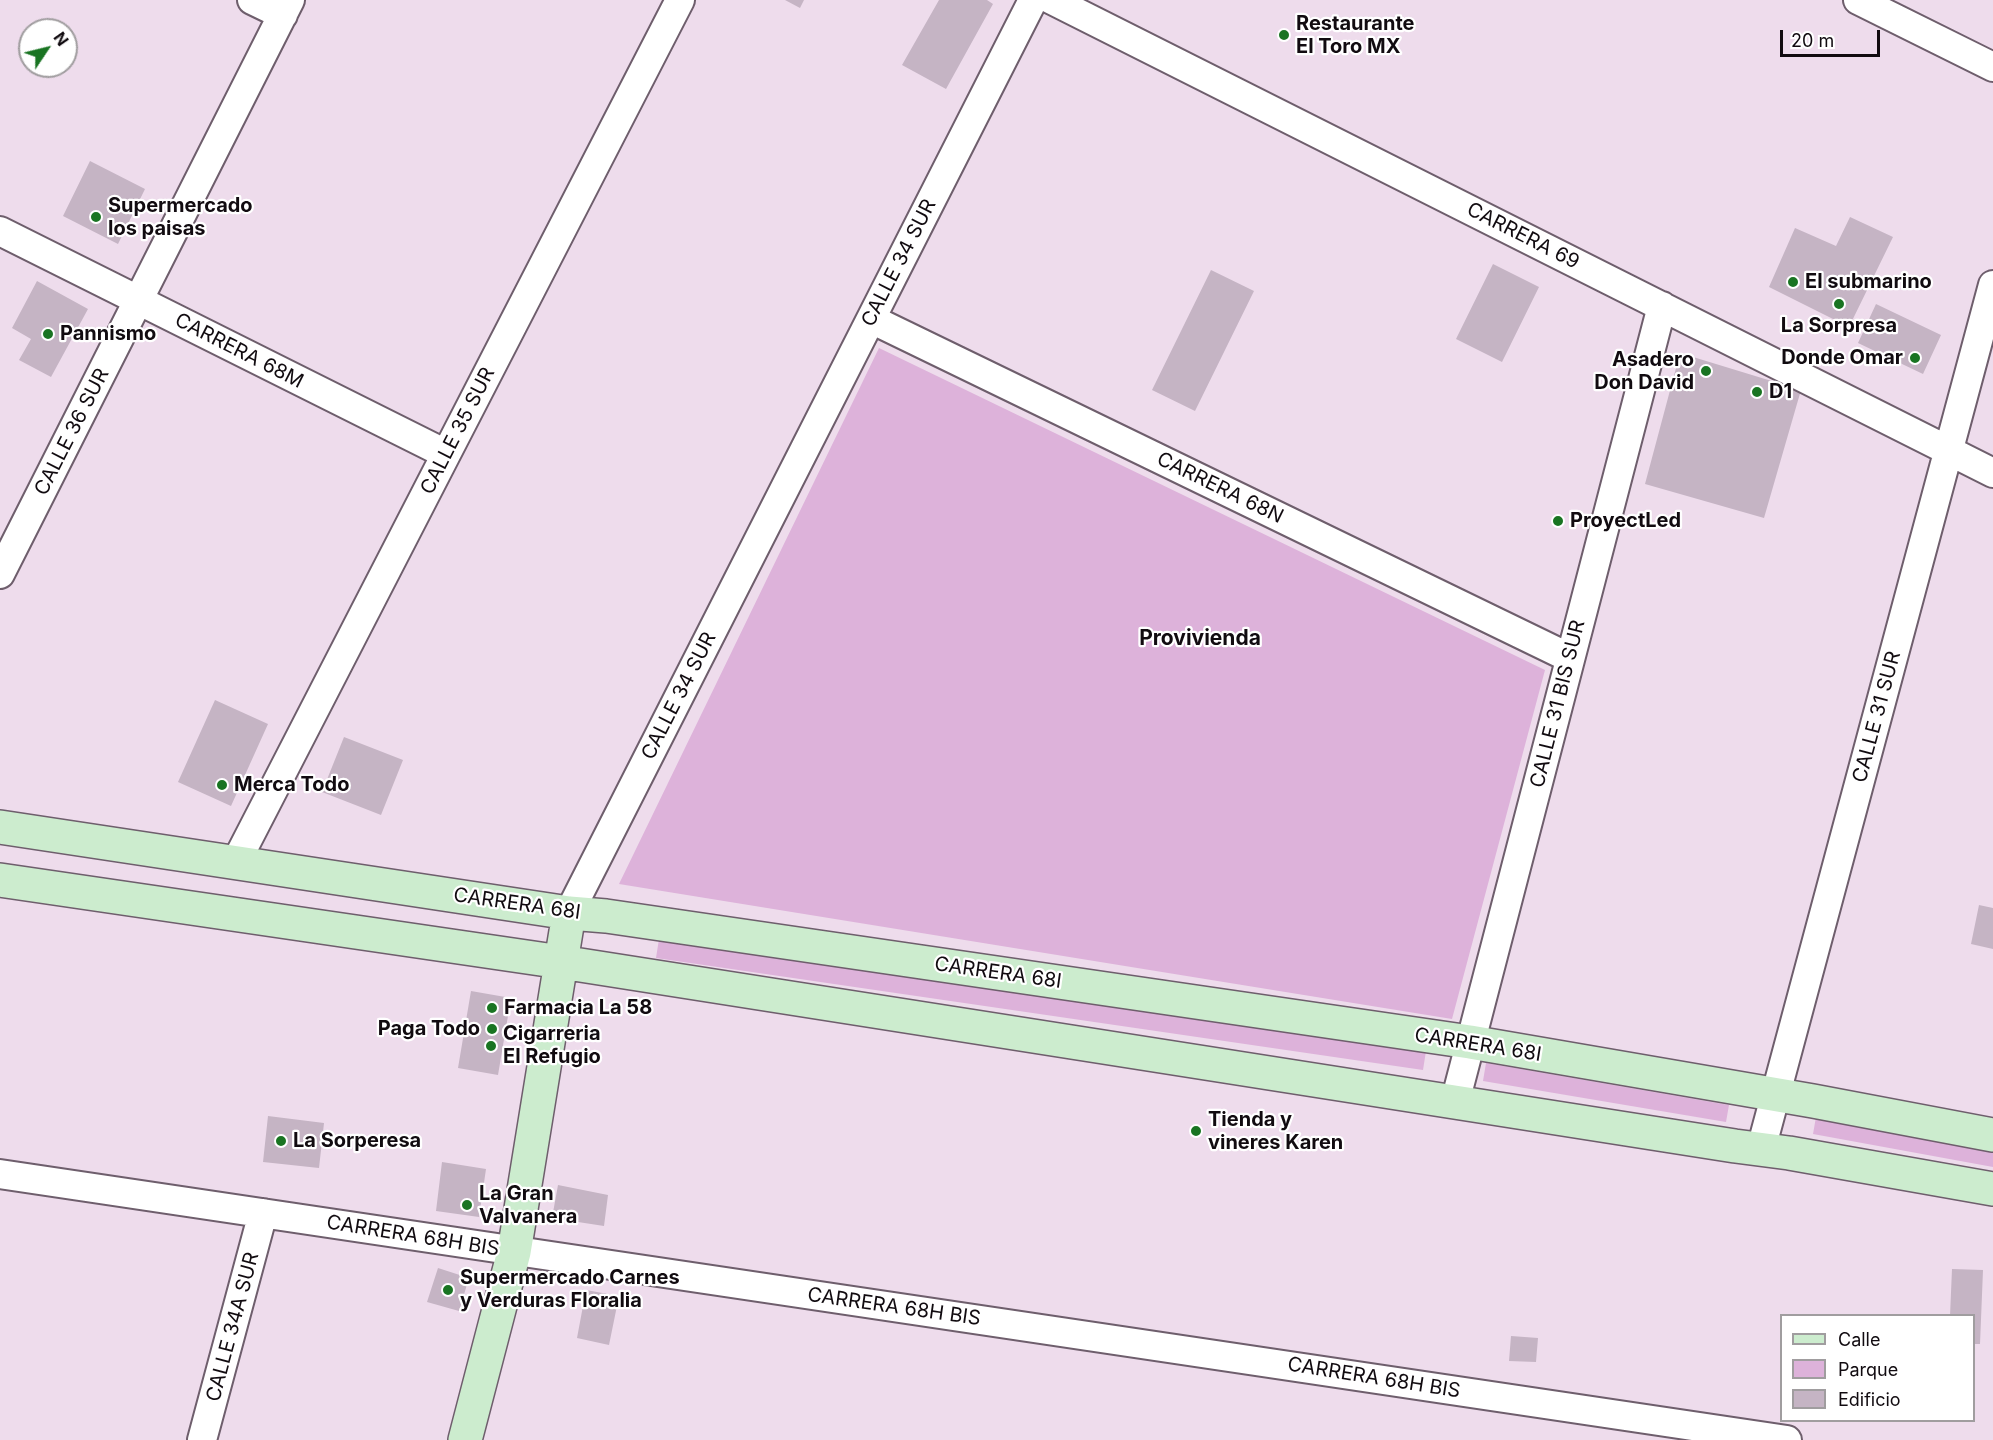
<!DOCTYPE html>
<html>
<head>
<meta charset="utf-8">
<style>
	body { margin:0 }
	#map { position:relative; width:1993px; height:1440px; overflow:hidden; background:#eedcec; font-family:Inter,sans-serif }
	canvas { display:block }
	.legend { position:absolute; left:1780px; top:1314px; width:195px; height:108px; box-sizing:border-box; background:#fff; border:2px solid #a09d9f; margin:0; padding:8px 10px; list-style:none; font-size:18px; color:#110b10 }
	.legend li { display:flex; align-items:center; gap:12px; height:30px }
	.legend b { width:30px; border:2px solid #a09d9f }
	.north { position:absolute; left:18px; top:18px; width:60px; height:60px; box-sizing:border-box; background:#fff; border:2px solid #a09d9f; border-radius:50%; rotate:55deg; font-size:16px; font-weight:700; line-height:24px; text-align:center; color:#110b10 }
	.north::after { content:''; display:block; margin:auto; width:21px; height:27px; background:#197422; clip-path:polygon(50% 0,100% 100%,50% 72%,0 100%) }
	.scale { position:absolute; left:1780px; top:30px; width:100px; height:27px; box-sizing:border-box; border:3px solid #110b10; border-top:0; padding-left:8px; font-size:18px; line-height:21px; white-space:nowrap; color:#110b10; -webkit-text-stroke:4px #fff; paint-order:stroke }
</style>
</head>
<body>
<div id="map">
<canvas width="1993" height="1440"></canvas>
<ul class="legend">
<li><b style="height:8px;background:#ccecce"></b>Calle</li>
<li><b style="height:16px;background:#ddb2da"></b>Parque</li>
<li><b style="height:16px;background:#c5b4c4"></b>Edificio</li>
</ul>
<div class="north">N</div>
<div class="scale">20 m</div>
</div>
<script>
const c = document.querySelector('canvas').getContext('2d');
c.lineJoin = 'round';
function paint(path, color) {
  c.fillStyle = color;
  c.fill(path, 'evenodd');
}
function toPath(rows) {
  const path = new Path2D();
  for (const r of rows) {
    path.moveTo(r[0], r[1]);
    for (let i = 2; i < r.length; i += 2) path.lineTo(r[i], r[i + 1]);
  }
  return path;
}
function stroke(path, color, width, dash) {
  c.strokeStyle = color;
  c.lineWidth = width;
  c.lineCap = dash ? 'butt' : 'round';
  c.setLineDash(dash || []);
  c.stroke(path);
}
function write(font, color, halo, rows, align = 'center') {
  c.font = font + ' Inter,sans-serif';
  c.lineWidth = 4.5;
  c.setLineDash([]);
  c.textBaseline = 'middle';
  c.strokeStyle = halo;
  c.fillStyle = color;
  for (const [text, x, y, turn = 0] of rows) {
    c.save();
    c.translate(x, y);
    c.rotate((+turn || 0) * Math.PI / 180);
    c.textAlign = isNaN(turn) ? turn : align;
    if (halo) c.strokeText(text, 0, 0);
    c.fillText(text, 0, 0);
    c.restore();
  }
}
const green = toPath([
	[879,348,1545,670,1452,1019,619,884],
	[659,939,1426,1051,1423,1070,656,958],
	[1486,1063,1729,1105,1726,1122,1483,1081],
	[1816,1117,1993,1149,1993,1167,1813,1134]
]);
const building = toPath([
	[785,0,804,0,800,8],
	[939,0,987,0,993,4,946,89,902,65],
	[90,161,145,189,118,244,63,216],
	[1850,217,1893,237,1849,327,1769,287,1795,228,1836,246],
	[1493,264,1539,287,1502,362,1456,339],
	[1211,270,1254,291,1195,411,1152,390],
	[37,281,88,309,51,377,19,360,31,339,12,328],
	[1876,304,1941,335,1923,374,1858,343],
	[1680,353,1801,390,1764,518,1645,484],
	[215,700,268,724,231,806,178,782],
	[344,737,403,760,381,815,322,792],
	[1979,905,1993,908,1993,949,1971,944],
	[471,991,511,998,498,1075,458,1068],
	[268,1116,324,1123,319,1168,263,1162],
	[442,1162,486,1169,479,1217,436,1211],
	[558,1185,608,1195,604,1226,552,1218],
	[438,1268,469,1278,459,1311,427,1302],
	[1952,1269,1983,1270,1980,1344,1974,1344,1974,1316,1950,1316],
	[586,1290,619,1296,609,1345,577,1338],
	[1511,1336,1538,1338,1536,1362,1509,1361]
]);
const street = toPath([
	[252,0,283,15],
	[1052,0,1993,473],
	[1858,0,1993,67],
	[0,231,446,454],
	[871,319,1570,658],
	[0,574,290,0],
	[236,862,680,0],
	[569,913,1033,0],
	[1455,1102,1662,306],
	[1761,1149,1993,285],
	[0,1174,1787,1440],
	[202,1440,263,1213]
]);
const secondary = toPath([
	[0,827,569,913,606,916,1470,1042,1813,1101,1993,1135],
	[0,880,561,962,1735,1146,1789,1153,1993,1189],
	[465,1440,514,1252,569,913]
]);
const markers = [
	[1284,35,6,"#197422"],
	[96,217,6,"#197422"],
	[1793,282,6,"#197422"],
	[1839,304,6,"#197422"],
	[48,334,6,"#197422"],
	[1915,358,6,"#197422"],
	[1706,371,6,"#197422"],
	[1757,392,6,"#197422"],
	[1558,521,6,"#197422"],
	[222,785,6,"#197422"],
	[492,1008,6,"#197422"],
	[492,1029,6,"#197422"],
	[491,1046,6,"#197422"],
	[1196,1131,6,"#197422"],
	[281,1141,6,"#197422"],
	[467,1205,6,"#197422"],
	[448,1290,6,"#197422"]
];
const poiNames = [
	["Restaurante",1296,24],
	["El Toro MX",1296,47],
	["Supermercado",108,206],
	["los paisas",108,229],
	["El submarino",1805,282],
	["La Sorpresa",1839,326,"center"],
	["Pannismo",60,334],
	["Donde Omar",1903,358,"right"],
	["Asadero",1694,360,"right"],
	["Don David",1694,383,"right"],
	["D1",1769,392],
	["ProyectLed",1570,521],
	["Merca Todo",234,785],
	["Farmacia La 58",504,1008],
	["Paga Todo",480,1029,"right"],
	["Cigarreria",503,1034],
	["El Refugio",503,1057],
	["Tienda y",1208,1120],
	["vineres Karen",1208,1143],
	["La Sorperesa",293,1141],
	["La Gran",479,1194],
	["Valvanera",479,1217],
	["Supermercado Carnes",460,1278],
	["y Verduras Floralia",460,1301]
];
const streetNames = [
	["CARRERA 69",1523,236,27],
	["CALLE 34 SUR",899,263,-63],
	["CARRERA 68M",239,351,27],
	["CALLE 35 SUR",458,431,-63],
	["CALLE 36 SUR",72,432,-63],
	["CARRERA 68N",1220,488,26],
	["CALLE 34 SUR",679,696,-63],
	["CALLE 31 BIS SUR",1558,704,-76],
	["CALLE 31 SUR",1877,717,-75],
	["CARRERA 68I",517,904,8],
	["CARRERA 68I",998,973,8],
	["CARRERA 68I",1478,1045,9],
	["CARRERA 68H BIS",413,1236,9],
	["CARRERA 68H BIS",894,1307,8],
	["CALLE 34A SUR",233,1327,-75],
	["CARRERA 68H BIS",1374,1378,9]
];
const neighbourhoodNames = [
	["Provivienda",1200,639]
];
paint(green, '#ddb2da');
paint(building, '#c5b4c4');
stroke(street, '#6e5e6c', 32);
stroke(secondary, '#6e5e6c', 36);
stroke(street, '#fff', 28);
stroke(secondary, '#ccecce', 33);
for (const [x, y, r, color] of markers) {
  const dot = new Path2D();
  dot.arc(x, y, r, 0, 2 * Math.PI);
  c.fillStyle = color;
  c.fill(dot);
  stroke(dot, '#fff', 2);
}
write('bold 20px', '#110b10', '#fff', poiNames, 'left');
write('20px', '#110b10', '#fff', streetNames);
write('bold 21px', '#110b10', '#fff', neighbourhoodNames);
</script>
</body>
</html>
